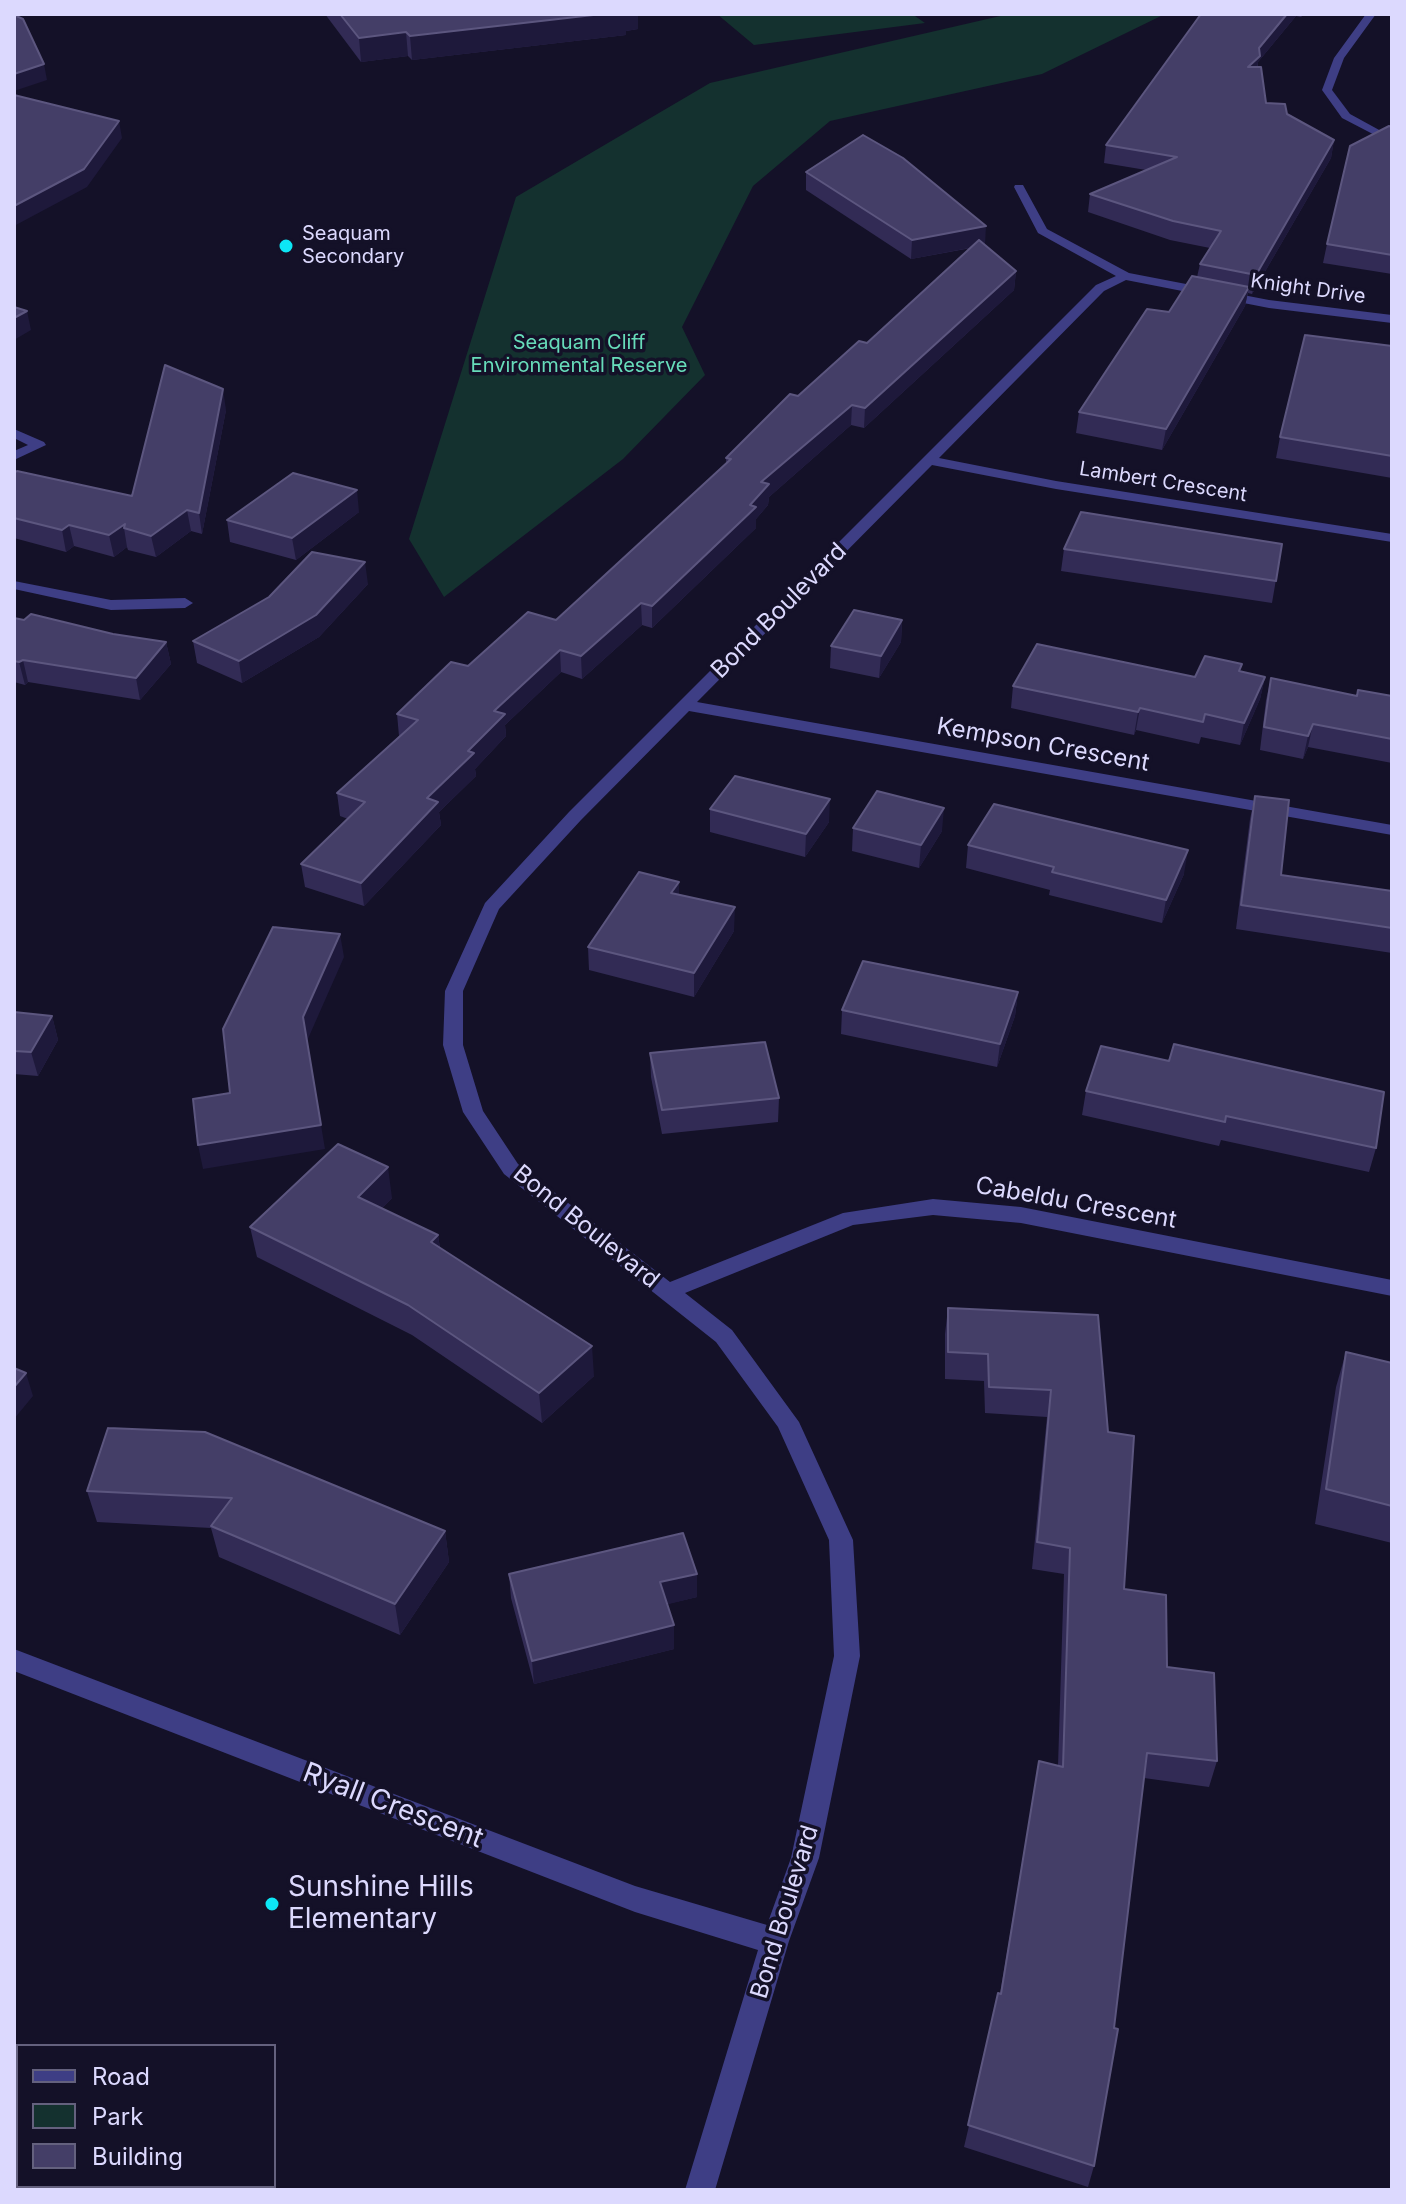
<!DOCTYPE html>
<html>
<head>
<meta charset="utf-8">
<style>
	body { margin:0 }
	#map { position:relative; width:1406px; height:2204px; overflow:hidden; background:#141128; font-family:Inter,sans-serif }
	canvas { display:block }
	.frame { position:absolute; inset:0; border:16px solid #dcd9fe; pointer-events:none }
	.legend { position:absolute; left:16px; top:2044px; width:260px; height:144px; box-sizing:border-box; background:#141128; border:2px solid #64617e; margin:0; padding:10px 14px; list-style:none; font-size:24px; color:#dcd9fe }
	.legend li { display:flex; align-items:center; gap:16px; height:40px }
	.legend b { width:40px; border:2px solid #64617e }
</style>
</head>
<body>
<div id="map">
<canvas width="1406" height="2204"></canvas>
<div class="frame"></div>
<ul class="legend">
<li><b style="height:10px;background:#3e3e85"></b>Road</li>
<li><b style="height:22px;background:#14312f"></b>Park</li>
<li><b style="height:22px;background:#443e67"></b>Building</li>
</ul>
</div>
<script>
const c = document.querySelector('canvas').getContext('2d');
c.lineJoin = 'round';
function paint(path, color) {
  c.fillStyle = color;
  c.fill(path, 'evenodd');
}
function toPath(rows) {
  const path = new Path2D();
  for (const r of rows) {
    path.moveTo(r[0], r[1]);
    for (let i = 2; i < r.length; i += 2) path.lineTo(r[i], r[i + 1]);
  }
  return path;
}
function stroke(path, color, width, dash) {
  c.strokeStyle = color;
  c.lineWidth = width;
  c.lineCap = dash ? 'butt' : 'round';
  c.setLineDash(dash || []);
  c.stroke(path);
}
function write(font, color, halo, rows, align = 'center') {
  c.font = font + ' Inter,sans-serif';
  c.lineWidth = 7;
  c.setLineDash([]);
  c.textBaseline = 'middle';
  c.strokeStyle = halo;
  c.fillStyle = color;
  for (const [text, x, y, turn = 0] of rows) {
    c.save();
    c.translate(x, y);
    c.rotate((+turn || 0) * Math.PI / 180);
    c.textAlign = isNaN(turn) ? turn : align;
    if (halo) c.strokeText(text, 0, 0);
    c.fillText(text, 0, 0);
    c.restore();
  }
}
const green = toPath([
	[717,14,912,14,925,23,754,45],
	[1009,14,1165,14,1042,74,830,121,753,186,682,327,705,375,623,459,444,597,409,539,516,197,710,83]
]);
const minor = toPath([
	[1366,14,1376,14,1344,58,1332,90,1350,114,1392,137,1392,144,1342,118,1322,90,1334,58,1366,14],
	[1015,185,1023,185,1047,229,1129,273,1269,300,1392,315,1392,323,1269,308,1126,280,1104,291,939,458,1056,481,1392,534,1392,542,1056,489,932,465,697,702,1392,825,1392,835,689,711,581,820,499,909,463,991,463,1045,483,1111,518,1164,670,1282,843,1213,933,1199,1021,1207,1392,1280,1392,1296,1021,1223,933,1215,853,1225,685,1293,732,1330,799,1422,853,1540,860,1656,819,1858,789,1941,715,2190,685,2190,758,1950,635,1912,14,1671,14,1649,635,1886,767,1925,791,1858,834,1656,829,1540,778,1427,716,1342,504,1174,463,1112,443,1045,445,991,485,903,569,812,1096,285,1116,276,1038,233,1014,187,1015,185],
	[14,429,44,442,46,445,14,460,14,451,28,445,14,438,14,429],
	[14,581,111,600,185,598,193,603,185,608,111,610,14,589,14,581]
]);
const wall = toPath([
	[325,14,638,14,638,29,626,31,626,35,412,60,408,56,361,62],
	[1201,14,1304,14,1301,17,1296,16,1258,62,1258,67,1266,103,1334,140,1331,158,1252,294,1248,293,1245,306,1162,450,1076,433,1079,412,1169,312,1197,277,1200,264,1210,248,1170,240,1088,212,1090,194,1146,170,1104,163,1106,145],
	[1392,127,1392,274,1323,263,1327,244],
	[806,172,985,245,1016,271,1014,290,864,428,851,425,769,497,768,505,756,519,756,528,652,628,642,625,582,679,561,672,505,725,506,736,475,769,476,776,439,812,441,825,364,906,305,887,301,864,348,819,340,816,337,793,399,736,397,714,468,666,556,620,726,463,726,458,798,396,867,343,971,248,911,259,806,190],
	[1392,346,1392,478,1276,458,1280,437],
	[226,410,202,534,191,531,156,557,128,550,127,547,114,557,74,546,66,552,14,538,14,473,132,496],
	[359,512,296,560,230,542,227,520],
	[1282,544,1272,603,1061,571,1064,549],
	[368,584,319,637,242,683,197,663,193,641,269,597],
	[14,618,24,620,166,642,171,664,140,700,28,682,25,685,14,682],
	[902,620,901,642,879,678,830,668,831,646],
	[1241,672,1265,677,1260,699,1240,745,1201,737,1199,744,1136,730,1134,735,1011,708,1013,686,1195,677],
	[1271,678,1357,696,1392,696,1392,763,1308,747,1303,759,1260,750,1266,700],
	[1255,796,1281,875,1392,891,1392,953,1236,929,1250,819],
	[710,809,829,822,805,857,710,832],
	[853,828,942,831,919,868,852,851],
	[968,845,1184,874,1162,923,1049,895,1050,890,966,868],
	[679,882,679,894,734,931,694,997,589,970,588,947],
	[1018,992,1015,1016,997,1067,841,1034,842,1010],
	[14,1012,52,1016,58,1040,38,1076,14,1074],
	[1101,1046,1376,1148,1369,1172,1221,1140,1219,1146,1082,1115,1086,1091],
	[650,1053,779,1098,778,1122,662,1134,651,1077],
	[392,1198,382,1208,438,1235,440,1248,594,1376,542,1423,412,1335,257,1257,250,1227],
	[948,1308,1108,1432,1124,1589,1167,1667,1217,1761,1209,1787,1144,1778,1094,2166,1088,2187,964,2147,1000,1994,1039,1761,1058,1766,1064,1574,1032,1569,1047,1417,985,1413,984,1381,945,1379,945,1334],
	[1346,1352,1392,1363,1392,1543,1315,1524,1336,1387],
	[108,1428,445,1531,449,1562,400,1635,219,1557,211,1528,97,1522,87,1491],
	[509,1574,697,1597,667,1604,674,1625,674,1649,534,1684,511,1598]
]);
const shadedWall = toPath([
	[602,14,638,14,638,29,626,31,626,35,412,60,410,36],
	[1287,14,1296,14,1296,16,1258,62,1257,72,1248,67,1259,48],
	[406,32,408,56,361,62,359,38],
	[44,64,47,80,14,91,14,74],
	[119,121,122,138,87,187,14,226,14,206],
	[1334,140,1331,158,1252,294,1256,275],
	[986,226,985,245,911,259,912,240],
	[1016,271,1014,290,864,428,865,408],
	[1249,287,1245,306,1162,450,1166,429],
	[27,311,31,330,14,340,14,318],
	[223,389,226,410,202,534,199,513],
	[852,405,851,425,769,497,768,505,756,519,756,528,652,628,652,606,750,505,761,482],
	[357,490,359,512,296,560,292,538],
	[187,510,191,531,156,557,151,536],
	[125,524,124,528,127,547,114,557,109,535],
	[69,525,74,546,66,552,62,530],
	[365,562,368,584,319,637,242,683,239,661],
	[641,603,642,625,582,679,581,656],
	[902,620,901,642,879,678,881,656],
	[166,642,171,664,140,700,136,678],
	[560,650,561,672,505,725,506,736,475,769,476,776,439,812,441,825,364,906,361,883,427,798,468,751,494,711],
	[23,660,28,682,25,685,19,662],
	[1265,677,1260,699,1240,745,1244,723],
	[1140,708,1136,730,1134,735,1138,712],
	[1313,724,1308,747,1303,759,1308,736],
	[830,799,829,822,805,857,806,834],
	[944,808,942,831,919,868,921,845],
	[1188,850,1184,874,1162,923,1166,900],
	[679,882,679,905,671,893],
	[735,907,734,931,694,997,694,973],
	[340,934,344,957,307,1041,303,1017],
	[1018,992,1015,1016,997,1067,1000,1044],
	[52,1016,58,1040,38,1076,31,1052],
	[321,1125,325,1149,203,1169,198,1145],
	[388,1167,392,1198,363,1227,358,1197],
	[438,1235,442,1266,431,1242],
	[592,1346,594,1376,542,1423,539,1393],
	[26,1373,33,1396,14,1419,14,1387],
	[445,1531,449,1562,400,1635,395,1604],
	[697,1574,697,1597,661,1606,660,1582],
	[674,1625,674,1649,534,1684,532,1661]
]);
const building = toPath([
	[340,14,602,14,410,36,406,32,359,38,340,14],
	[1201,14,1287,14,1259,48,1260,56,1248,67,1261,67,1266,103,1285,104,1287,114,1334,140,1256,275,1200,264,1221,231,1173,221,1090,194,1177,157,1106,145,1201,14],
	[14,15,23,19,44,64,14,74,14,15],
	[14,95,119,121,84,169,14,206,14,95],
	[1389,126,1392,127,1392,255,1327,244,1350,146,1389,126],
	[863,135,903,158,986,226,912,240,806,172,863,135],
	[979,240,1016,271,865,408,852,405,761,482,769,484,750,505,756,507,652,606,641,603,581,656,560,650,494,711,505,714,468,751,474,753,427,798,438,802,361,883,301,864,365,802,337,793,418,720,397,714,451,662,468,666,528,612,556,620,731,459,726,458,790,394,798,396,859,341,867,343,979,240],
	[1192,276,1249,287,1166,429,1079,412,1147,309,1169,312,1192,276],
	[14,307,27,311,14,318,14,307],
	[1305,335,1392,346,1392,456,1280,437,1305,335],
	[165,365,223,389,199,513,187,510,151,536,124,528,125,524,109,535,69,525,62,530,14,518,14,473,17,471,132,496,165,365],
	[293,473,357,490,292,538,227,520,293,473],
	[1081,512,1282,544,1276,581,1064,549,1081,512],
	[312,552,365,562,316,615,239,661,193,641,269,597,312,552],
	[854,610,902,620,881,656,831,646,854,610],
	[31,614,113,634,166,642,136,678,23,660,19,662,14,661,14,618,24,620,31,614],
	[1037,644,1195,677,1205,656,1242,664,1239,671,1265,677,1244,723,1205,714,1203,722,1140,708,1138,712,1013,686,1037,644],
	[1271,678,1357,696,1358,690,1392,696,1392,739,1313,724,1308,736,1264,727,1271,678],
	[735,776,830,799,806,834,710,809,735,776],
	[877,791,944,808,921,845,853,828,877,791],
	[1255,796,1289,800,1281,875,1392,891,1392,928,1241,905,1255,796],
	[994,804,1188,850,1166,900,1052,872,1054,867,968,845,994,804],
	[639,872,679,882,671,893,735,907,694,973,588,947,639,872],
	[273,927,340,934,303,1017,321,1125,198,1145,193,1099,230,1093,223,1029,273,927],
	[863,961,1018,992,1000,1044,842,1010,863,961],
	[14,1012,52,1016,31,1052,14,1051,14,1012],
	[765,1042,779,1098,662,1110,650,1053,765,1042],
	[1174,1044,1384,1092,1376,1148,1226,1116,1225,1122,1086,1091,1101,1046,1169,1061,1174,1044],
	[338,1144,388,1167,358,1197,438,1235,431,1242,592,1346,539,1393,408,1305,250,1227,338,1144],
	[948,1308,1098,1315,1108,1432,1134,1436,1124,1589,1166,1595,1167,1667,1214,1673,1217,1761,1147,1753,1114,2028,1118,2029,1094,2166,968,2125,998,1993,1001,1994,1039,1761,1063,1767,1070,1548,1037,1542,1051,1390,989,1387,988,1354,948,1352,948,1308],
	[1346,1352,1392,1363,1392,1506,1326,1489,1346,1352],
	[14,1368,26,1373,14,1387,14,1368],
	[108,1428,205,1432,445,1531,395,1604,211,1526,232,1498,87,1491,108,1428],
	[683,1533,697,1574,660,1582,674,1625,532,1661,509,1574,683,1533]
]);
const markers = [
	[286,246,8,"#0de6f5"],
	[272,1904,8,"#0de6f5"]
];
const farPoinames = [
	["Seaquam",302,234],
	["Secondary",302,257]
];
const farStreetnames = [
	["Knight Drive",1308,289,8],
	["Lambert Crescent",1163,482,9]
];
const farParknames = [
	["Seaquam Cliff",579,343],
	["Environmental Reserve",579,366]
];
const streetNames = [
	["Bond Boulevard",779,611,-45],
	["Kempson Crescent",1043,745,10],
	["Cabeldu Crescent",1076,1203,10],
	["Bond Boulevard",586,1227,39],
	["Bond Boulevard",785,1912,-73]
];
const nearStreetnames = [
	["Ryall Crescent",393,1806,21]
];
const nearPoinames = [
	["Sunshine Hills",288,1888],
	["Elementary",288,1920]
];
paint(green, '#14312f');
paint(minor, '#3e3e85');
paint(wall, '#322b55');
paint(shadedWall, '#1e193b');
paint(building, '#443e67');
stroke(building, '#5c567f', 2);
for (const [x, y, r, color] of markers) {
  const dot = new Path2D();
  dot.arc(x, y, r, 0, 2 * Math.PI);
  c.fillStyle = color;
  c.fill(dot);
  stroke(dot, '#141128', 3);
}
write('20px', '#dcd9fe', '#141128', farPoinames, 'left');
write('20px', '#dcd9fe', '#141128', farStreetnames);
write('20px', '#67dcba', '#141128', farParknames);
write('24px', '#dcd9fe', '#141128', streetNames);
write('28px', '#dcd9fe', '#141128', nearStreetnames);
write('28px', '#dcd9fe', '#141128', nearPoinames, 'left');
</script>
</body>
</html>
